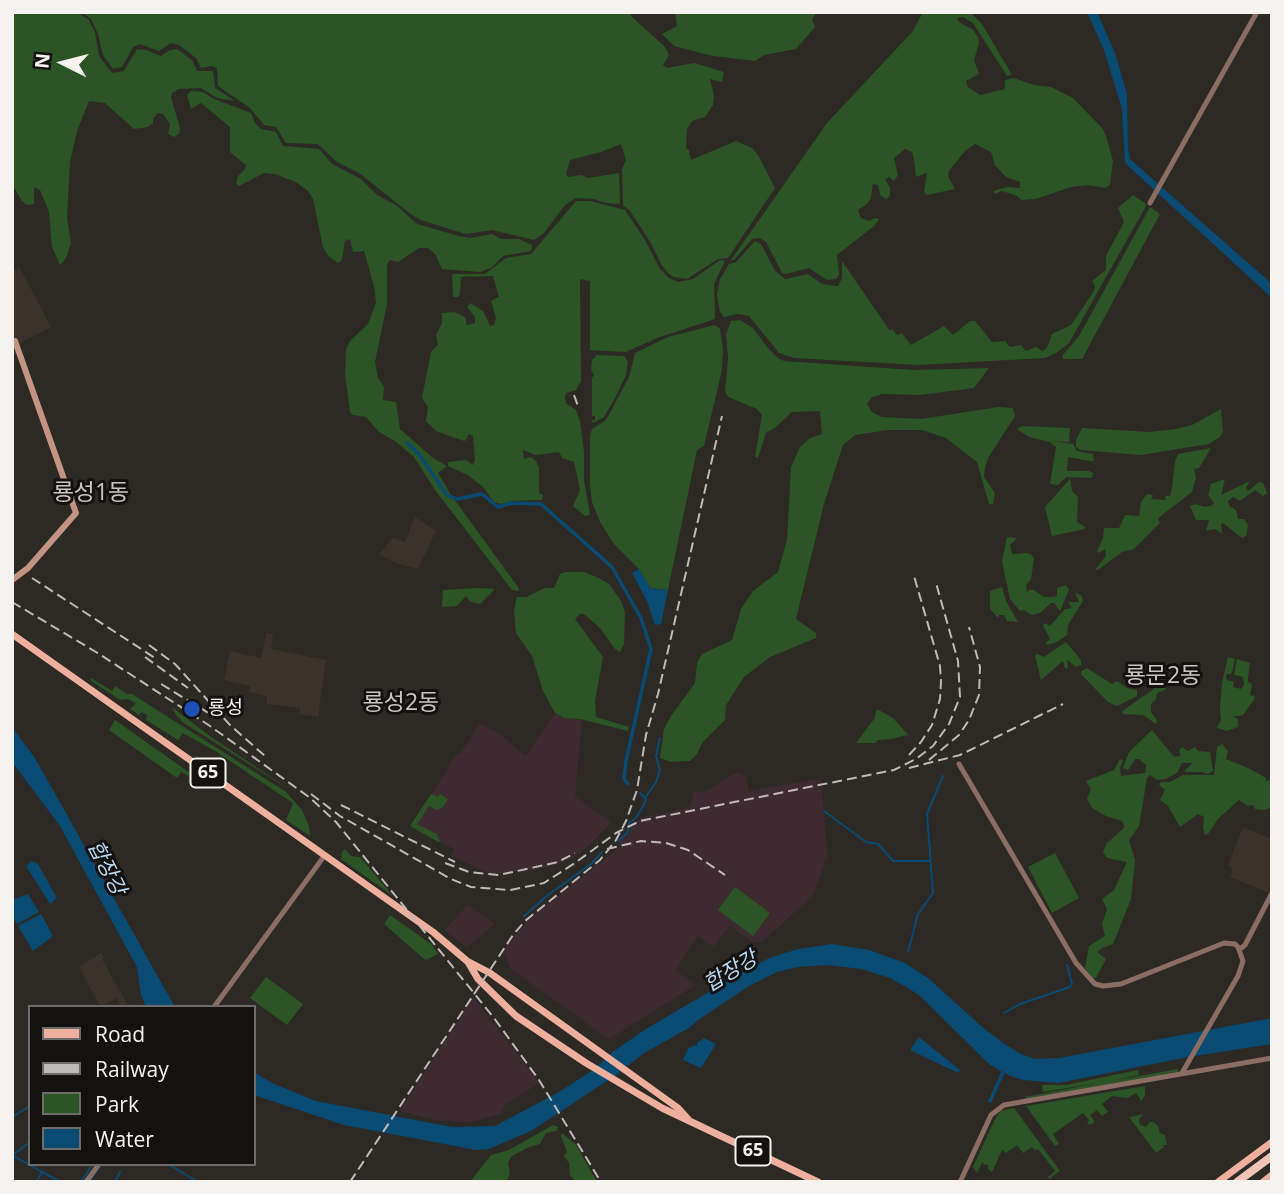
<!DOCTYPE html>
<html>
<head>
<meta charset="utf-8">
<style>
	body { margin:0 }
	#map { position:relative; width:1284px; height:1194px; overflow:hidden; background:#2d2925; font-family:"Open Sans",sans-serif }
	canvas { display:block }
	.frame { position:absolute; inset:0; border:14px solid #f5f2f0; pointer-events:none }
	.legend { position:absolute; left:28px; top:1005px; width:228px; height:161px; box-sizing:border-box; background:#141210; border:2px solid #6e6c6a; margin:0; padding:9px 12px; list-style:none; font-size:21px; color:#f5f2f0 }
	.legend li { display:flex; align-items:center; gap:14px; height:35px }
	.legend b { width:35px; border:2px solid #6e6c6a }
	.north { position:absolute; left:28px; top:28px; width:70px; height:70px; -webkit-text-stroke:5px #141210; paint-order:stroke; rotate:276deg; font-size:19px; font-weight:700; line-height:28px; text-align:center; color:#f5f2f0 }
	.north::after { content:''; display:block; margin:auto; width:24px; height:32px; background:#f5f2f0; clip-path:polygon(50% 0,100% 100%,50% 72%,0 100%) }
</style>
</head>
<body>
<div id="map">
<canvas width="1284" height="1194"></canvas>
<div class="frame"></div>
<ul class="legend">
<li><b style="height:9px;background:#eeb09d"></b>Road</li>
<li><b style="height:9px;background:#bebab8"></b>Railway</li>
<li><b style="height:19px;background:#2b5525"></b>Park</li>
<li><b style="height:19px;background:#094b73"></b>Water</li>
</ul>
<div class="north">N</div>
</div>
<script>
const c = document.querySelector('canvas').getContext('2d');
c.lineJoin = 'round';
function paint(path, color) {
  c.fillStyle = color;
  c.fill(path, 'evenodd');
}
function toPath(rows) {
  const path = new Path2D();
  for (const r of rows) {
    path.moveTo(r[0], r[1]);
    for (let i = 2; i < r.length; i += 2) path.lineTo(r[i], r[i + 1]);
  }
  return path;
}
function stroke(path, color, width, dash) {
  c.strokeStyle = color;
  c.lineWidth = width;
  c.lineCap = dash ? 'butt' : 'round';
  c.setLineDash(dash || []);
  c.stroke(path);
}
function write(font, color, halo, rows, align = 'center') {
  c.font = font + ' "Open Sans","Noto Sans KR",sans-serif';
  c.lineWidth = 6;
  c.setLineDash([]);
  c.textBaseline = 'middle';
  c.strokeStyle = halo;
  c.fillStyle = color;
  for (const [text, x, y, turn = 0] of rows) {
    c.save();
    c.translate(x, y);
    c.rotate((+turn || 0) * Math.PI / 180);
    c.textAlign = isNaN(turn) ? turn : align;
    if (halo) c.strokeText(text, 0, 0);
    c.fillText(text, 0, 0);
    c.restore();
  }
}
const built = toPath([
	[19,266,51,327,15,346,17,354,12,356,12,273],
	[415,517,436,531,418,569,395,563,379,554,393,538,405,542],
	[266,633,273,634,271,649,326,660,318,717,300,714,300,708,267,704,267,696,249,692,250,686,224,680,230,651,261,658],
	[1243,827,1272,839,1272,887,1269,893,1230,877,1233,869,1228,865],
	[101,953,104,957,102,959,129,1007,121,1007,116,998,100,1007,79,967]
]);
const industrial = toPath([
	[555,713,564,718,582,720,575,796,611,822,593,842,579,854,562,863,521,873,520,871,491,874,451,856,454,849,412,826,456,755,460,754,480,723,501,735,526,756],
	[737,772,746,776,749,791,821,778,828,861,825,861,815,891,806,902,762,942,752,942,730,926,713,947,698,936,675,970,696,985,609,1039,510,968,504,951,510,941,530,918,621,846,619,842,629,833,631,824,646,817,690,807,694,791,702,793,708,790],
	[468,905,495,924,467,947,444,930],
	[473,997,540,1083,504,1105,505,1108,501,1110,503,1113,472,1122,441,1121,400,1111]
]);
const green = toPath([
	[12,12,76,12,88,19,95,32,99,56,112,73,124,71,137,49,146,50,161,56,170,50,177,49,192,60,197,71,213,71,215,88,235,101,217,98,201,88,179,89,172,93,171,97,180,128,179,134,174,137,168,134,170,124,163,114,158,113,153,118,153,123,148,127,134,129,105,103,89,101,77,131,70,162,67,218,71,243,66,258,60,265,52,247,49,212,40,190,34,187,34,204,27,205,22,201,12,184],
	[82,12,631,12,631,16,665,47,669,55,663,65,667,68,694,63,724,72,722,82,710,79,714,96,713,105,705,117,692,121,687,129,686,148,689,150,691,160,736,141,752,148,758,155,775,188,728,258,718,259,687,279,674,277,668,273,661,264,651,243,630,211,623,205,622,169,626,160,621,144,601,152,570,160,566,174,568,177,582,175,588,178,619,173,620,204,605,203,594,199,576,198,565,205,544,233,534,240,492,230,467,234,459,232,421,220,412,215,359,173,337,162,318,144,286,143,276,127,264,125,250,108,218,86,217,69,213,66,201,68,196,58,179,45,171,43,159,51,140,44,133,47,122,67,113,69,103,55,98,34,91,19],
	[675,12,817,12,812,19,815,27,796,49,764,55,755,61,713,56,674,46,662,34,677,26],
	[923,12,970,12,982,24,1012,75,1007,76,973,23,963,17,957,18,959,22,973,30,978,37,979,43,974,60,979,74,966,81,968,87,980,95,1005,89,1005,80,1014,78,1034,85,1051,87,1073,98,1103,129,1107,139,1113,161,1110,185,1106,188,1087,185,1071,187,1036,199,1021,200,1017,196,1002,191,995,194,993,191,1007,187,1020,188,1020,182,1006,177,995,165,991,152,975,144,965,151,949,171,948,176,955,189,927,195,924,192,927,173,916,177,914,159,912,152,905,149,894,158,898,175,894,181,889,177,885,179,890,188,890,196,886,199,880,195,878,185,873,184,871,198,867,204,858,210,861,218,869,221,875,218,879,219,874,226,837,255,839,274,836,279,827,280,809,268,786,274,782,273,766,242,760,238,752,239,734,260,731,260,827,123,913,31],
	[191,91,203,92,214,99,251,113,255,123,261,129,276,132,283,146,319,149,332,164,361,179,377,195,396,205,417,224,459,236,470,238,492,234,501,239,519,239,532,245,531,251,503,256,491,268,480,272,442,269,435,254,428,248,419,248,398,262,390,260,387,265,387,304,375,362,378,378,384,387,383,400,396,402,400,429,433,458,447,466,438,473,451,495,518,587,519,591,512,590,435,490,414,457,395,441,379,432,366,417,353,415,350,412,345,374,346,350,350,341,368,324,376,303,374,286,364,251,353,252,350,239,345,241,342,260,338,263,328,256,323,247,313,199,308,191,296,182,275,174,264,173,239,186,236,184,238,176,245,169,246,165,230,152,230,127,201,103,191,109,187,95],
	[1133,195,1146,204,1146,206,1069,343,1056,353,1045,358,918,365,794,358,779,353,749,316,738,314,724,317,720,312,717,295,720,279,729,264,736,262,755,241,761,244,775,271,785,279,808,274,822,284,838,286,842,278,842,261,890,331,892,329,897,335,902,333,911,345,944,326,953,335,970,321,975,321,992,342,1005,341,1010,347,1021,345,1026,351,1036,347,1042,351,1047,348,1052,334,1071,325,1094,291,1095,286,1092,281,1106,270,1106,256,1124,222,1118,208],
	[576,201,590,201,625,210,645,240,660,269,669,278,678,282,693,279,720,260,725,261,714,284,715,319,657,338,626,352,590,350,590,281,580,279,581,381,576,390,566,393,565,398,566,403,576,410,580,421,584,452,584,480,590,515,585,516,573,506,580,490,574,462,562,458,559,452,536,455,523,450,524,459,531,457,536,461,539,468,539,493,543,495,542,500,511,501,501,504,494,502,483,487,468,475,448,466,448,462,466,460,473,465,475,460,473,436,469,434,465,441,461,440,436,431,426,421,428,407,422,398,431,352,438,345,436,335,442,323,442,313,454,312,465,317,467,325,475,323,475,317,467,307,470,303,483,311,490,326,494,325,496,318,491,301,499,297,493,276,461,277,460,293,458,297,453,297,452,274,485,274,506,258,531,254],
	[1150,207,1160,214,1082,359,1063,359,1062,356,1079,336],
	[740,320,753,328,767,347,778,358,784,361,913,370,989,368,974,388,920,395,883,394,872,397,867,404,872,412,882,417,921,419,998,407,1013,408,1015,416,988,458,985,469,984,477,995,493,993,504,989,504,977,462,946,438,922,430,888,430,855,435,843,445,824,504,796,619,816,633,816,638,770,657,744,677,726,705,725,720,702,743,697,754,690,761,671,762,660,758,664,729,671,716,695,683,697,663,702,654,732,640,741,609,753,591,778,572,787,540,791,467,800,447,810,438,822,434,820,411,792,412,776,427,766,433,758,458,755,457,762,415,757,409,728,397,725,391,728,358,726,334,731,321],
	[715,325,720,329,723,348,722,370,704,446,697,450,668,590,650,588,639,569,614,544,600,522,592,502,590,486,590,435,592,429,605,421,610,413,629,377,635,353,668,337],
	[597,355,624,356,628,362,626,375,615,398,604,417,593,423,591,420,595,420,595,416,592,416,592,378,594,375,591,370,592,360],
	[1221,409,1223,432,1220,437,1209,444,1141,455,1080,450,1076,447,1076,440,1082,428,1150,432,1176,429,1192,425],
	[1022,426,1070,428,1069,442,1052,441,1073,444,1077,451,1093,454,1094,461,1090,461,1068,457,1067,471,1089,471,1093,473,1092,478,1066,477,1058,485,1050,484,1056,447,1050,442,1029,437,1017,429],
	[1211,448,1199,468,1194,469,1196,478,1192,492,1162,515,1158,519,1160,523,1134,549,1122,552,1098,570,1095,570,1106,556,1105,549,1099,553,1097,551,1103,538,1104,528,1119,528,1125,515,1139,516,1141,502,1147,494,1153,495,1151,499,1166,500,1165,496,1170,496,1172,488,1175,461,1178,454],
	[1070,479,1072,491,1078,497,1077,522,1085,527,1085,529,1052,536,1045,507],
	[1225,479,1221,495,1250,481,1246,488,1248,491,1259,482,1263,483,1267,493,1263,496,1255,490,1240,501,1233,497,1228,501,1230,507,1236,510,1238,519,1244,519,1248,525,1246,536,1242,538,1223,523,1221,524,1222,534,1215,529,1206,531,1209,520,1196,520,1190,506,1195,504,1205,507,1213,505,1214,503,1208,495,1211,484],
	[1007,537,1017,538,1010,545,1012,554,1027,553,1032,555,1034,559,1031,579,1026,585,1027,592,1032,589,1044,597,1052,597,1057,596,1057,588,1066,585,1069,590,1060,611,1054,603,1051,603,1040,613,1032,615,1024,610,1020,611,1010,599,1002,561],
	[565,572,584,572,599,578,609,584,621,601,625,612,624,644,620,652,615,649,600,628,584,614,580,614,575,619,603,657,595,701,596,717,629,727,628,731,580,719,564,718,555,713,543,691,532,656,516,633,514,610,517,597,526,597,545,588,554,588,560,574],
	[1002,587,1006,601,1018,622,1007,621,1004,615,999,615,998,618,990,609,990,591],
	[478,588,495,589,480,604,471,602,466,596,457,606,442,607,443,590],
	[1075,592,1082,596,1083,601,1068,625,1067,635,1057,642,1047,645,1046,643,1050,639,1043,625,1045,623,1050,626,1065,609,1072,608,1068,602,1079,602],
	[1066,642,1081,660,1081,665,1076,667,1067,660,1068,668,1065,668,1063,661,1041,680,1035,655,1038,654,1044,657],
	[1228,657,1235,659,1232,672,1230,674,1226,674,1226,677,1227,680,1234,682,1233,687,1241,689,1244,685,1243,677,1234,675,1237,659,1250,663,1248,678,1248,682,1252,684,1250,695,1254,696,1255,698,1243,715,1233,717,1238,719,1238,727,1227,731,1217,728,1221,720,1220,708,1222,683],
	[1087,668,1112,684,1117,681,1127,688,1137,690,1137,696,1117,706,1108,702,1081,674,1081,671],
	[91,678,112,691,115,686,127,694,132,694,286,792,302,810,309,826,310,836,286,820,293,803,215,751,183,733,178,740,146,720,147,715,142,712,139,715,130,709,136,703,128,699,120,700,90,680],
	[1157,683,1167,689,1157,693,1156,699,1151,704,1151,712,1157,720,1156,724,1143,715,1123,714,1122,712,1125,709,1154,689],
	[172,707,211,737,295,793,184,723,175,714],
	[877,709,893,718,910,737,907,735,892,739,878,740,875,743,856,743,874,719],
	[115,720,190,773,188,776,181,772,177,778,109,730],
	[1152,730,1174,757,1181,756,1179,751,1182,747,1188,751,1195,747,1198,751,1210,752,1213,771,1208,774,1202,772,1186,772,1184,771,1193,763,1182,763,1177,773,1165,779,1157,780,1150,775,1147,778,1139,826,1129,840,1135,860,1131,899,1113,944,1102,948,1097,952,1106,959,1096,978,1092,978,1085,968,1089,946,1105,936,1102,924,1107,909,1102,899,1114,890,1127,862,1107,858,1103,852,1107,843,1124,828,1124,825,1122,821,1106,816,1092,808,1087,799,1091,789,1086,781,1114,770,1120,759,1123,760,1120,769,1121,776,1145,773,1146,765,1139,759,1135,759,1128,770,1123,768,1129,752],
	[1222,744,1228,751,1226,759,1250,769,1266,778,1266,781,1272,779,1272,807,1264,810,1255,809,1253,805,1248,806,1239,800,1218,819,1208,834,1205,835,1203,828,1204,817,1198,814,1180,827,1168,806,1160,800,1165,790,1159,785,1161,782,1170,782,1183,775,1214,775,1217,747],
	[431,794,438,797,440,794,448,799,443,807,437,810,429,806,417,824,437,834,440,842,438,842,410,826],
	[345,849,351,856,360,857,393,896,341,859,342,852],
	[1055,853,1079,898,1052,913,1028,867],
	[735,887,770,913,753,936,718,910],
	[390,915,431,944,438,954,426,960,423,958,384,924],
	[266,977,303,1004,287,1025,250,998],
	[1178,1069,1178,1072,1026,1099,1025,1097,1098,1083,1043,1092,1042,1085,1066,1085,1138,1070,1139,1075,1111,1081],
	[1145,1086,1145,1095,1140,1103,1141,1100,1136,1093,1128,1098,1112,1096,1102,1104,1108,1112,1102,1116,1097,1110,1090,1115,1095,1122,1090,1125,1087,1123,1089,1120,1083,1113,1053,1134,1059,1144,1055,1146,1026,1106],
	[1014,1108,1060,1171,1049,1179,1048,1177,1055,1171,1038,1149,1035,1150,1032,1147,1023,1153,1017,1145,1006,1153,1002,1150,992,1172,988,1169,988,1165,983,1164,983,1161,977,1173,973,1167,996,1117,1001,1111],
	[1144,1114,1139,1119,1140,1125,1146,1127,1150,1122,1153,1122,1158,1126,1160,1133,1165,1135,1167,1145,1163,1145,1164,1147,1156,1153,1129,1117],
	[553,1125,558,1127,556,1131,546,1133,540,1144,527,1148,512,1156,508,1162,510,1174,506,1182,470,1182,491,1155,509,1150],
	[562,1133,576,1145,597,1182,577,1182,570,1176,569,1163,564,1156,567,1152,561,1136]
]);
const water = toPath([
	[1087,12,1097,12,1115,53,1127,94,1128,148,1130,159,1272,284,1272,298,1125,163,1122,109,1104,50],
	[639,569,650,588,668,590,661,624,655,625,647,601,632,573],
	[12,727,35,758,175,1007,146,1007,141,995,137,967,126,947,60,826,12,762],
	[32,861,38,864,57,898,50,904,26,866],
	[28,894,39,912,17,924,12,916,12,900],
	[41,914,53,936,33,951,18,926],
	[832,944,869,950,905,963,928,978,981,1026,1003,1043,1021,1054,1035,1059,1059,1058,1272,1018,1272,1044,1188,1057,1058,1083,1023,1080,1010,1076,990,1065,920,996,908,988,890,978,861,969,827,965,798,967,777,972,749,986,698,1020,689,1028,644,1053,616,1075,531,1131,489,1149,476,1150,344,1125,254,1095,254,1072,272,1083,316,1101,452,1127,495,1126,559,1092,593,1070,614,1051,646,1029,731,979,769,958,798,949],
	[919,1037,960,1070,958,1073,910,1050],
	[704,1038,716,1044,701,1068,683,1060,688,1049,694,1045,697,1046,697,1043]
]);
const stream = toPath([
	[645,798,656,782,660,770,656,756,660,738],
	[824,811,866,842,878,844,893,861,929,861],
	[618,841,627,833,629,823,636,818,645,803,646,799,640,793],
	[524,916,548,895,591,864,602,852],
	[908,952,918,914,933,893,927,814,943,776],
	[1004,1013,1020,1004,1070,987,1072,984,1067,965],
	[12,1117,30,1106],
	[14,1154,30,1142],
	[12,1155,42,1172],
	[168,1164,198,1182],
	[90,1180,102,1164],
	[36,1182,42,1172,61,1182],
	[81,1182,93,1164],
	[115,1182,120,1172]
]);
const canal = toPath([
	[407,443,419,454,447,495,457,499,482,494,498,507,511,503,541,504,612,567,641,618,651,649,626,761,624,779,628,784],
	[990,1101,1004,1070]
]);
const tertiary = toPath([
	[1150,203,1257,12],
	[959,764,1076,963,1095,984,1103,986,1121,984,1224,943,1235,944,1238,947,1243,961,1238,976,1182,1073],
	[1240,949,1245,945,1272,893],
	[214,1007,325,855],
	[86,1182,99,1164],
	[960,1182,991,1115,1004,1105,1272,1058]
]);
const secondary = toPath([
	[12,580,28,568,76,513,15,341]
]);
const primary = toPath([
	[12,634,433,932,467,961,490,973,678,1108,688,1119],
	[468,962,478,979,516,1016,586,1063,662,1108,818,1182],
	[1218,1182,1272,1142],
	[1263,1182,1272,1175]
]);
const trunk = toPath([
	[1237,1182,1272,1156]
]);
const rail = toPath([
	[574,395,578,406],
	[32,578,155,658],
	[12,602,96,652,210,726,309,797,336,822,494,1018,539,1080,601,1182],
	[149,645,175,664,230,725,265,756],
	[145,657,188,688],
	[161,684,215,717],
	[909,755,921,742,932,725,940,699,941,682,940,666,914,576],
	[929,760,959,735,969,720,979,695,980,667,969,627],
	[909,768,960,755,1063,704],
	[311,794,340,816,451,879,471,887,510,890,544,883,575,863,616,833,640,821,894,770,916,759,933,746,949,724,960,697,958,661,936,583],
	[341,805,455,862],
	[607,849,641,841,666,843,688,850,725,875],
	[445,863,469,872,499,875,558,862,575,853],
	[350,1182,513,935,525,921,600,860,616,840,626,821,637,790,646,735,658,694,722,416]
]);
const markers = [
	[192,709,9,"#1a4fb4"]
];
const shields = [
	[208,773,35],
	[753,1151,35]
];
const shieldNames = [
	["65",208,773],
	["65",753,1151]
];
const poiNames = [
	["룡성",208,709]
];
const waterNames = [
	["합장강",106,868,63],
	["합장강",731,972,-31]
];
const quarterNames = [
	["룡성1동",91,493],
	["룡문2동",1163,676],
	["룡성2동",401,703]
];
paint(built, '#3b322b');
paint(industrial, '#3e2b31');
paint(green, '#2b5525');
paint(water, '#094b73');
stroke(stream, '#094b73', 2);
stroke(canal, '#094b73', 3.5);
stroke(tertiary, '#8b6d64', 5);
stroke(secondary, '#c39384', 6);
stroke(primary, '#eeb09d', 7);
stroke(trunk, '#f2c4b6', 8);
stroke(rail, '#bebab8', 2, [10, 5]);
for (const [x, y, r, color] of markers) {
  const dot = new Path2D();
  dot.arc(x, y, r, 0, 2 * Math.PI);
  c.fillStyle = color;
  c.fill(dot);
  stroke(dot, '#141210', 2.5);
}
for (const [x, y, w] of shields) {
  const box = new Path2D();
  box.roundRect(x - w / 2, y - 14.5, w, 29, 5);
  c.fillStyle = '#141210';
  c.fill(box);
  stroke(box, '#f5f2f0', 2);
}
write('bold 18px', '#f5f2f0', null, shieldNames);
write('19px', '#f5f2f0', '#141210', poiNames, 'left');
write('italic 21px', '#b9d8f1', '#141210', waterNames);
write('23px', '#cbc5c1', '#141210', quarterNames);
</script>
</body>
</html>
